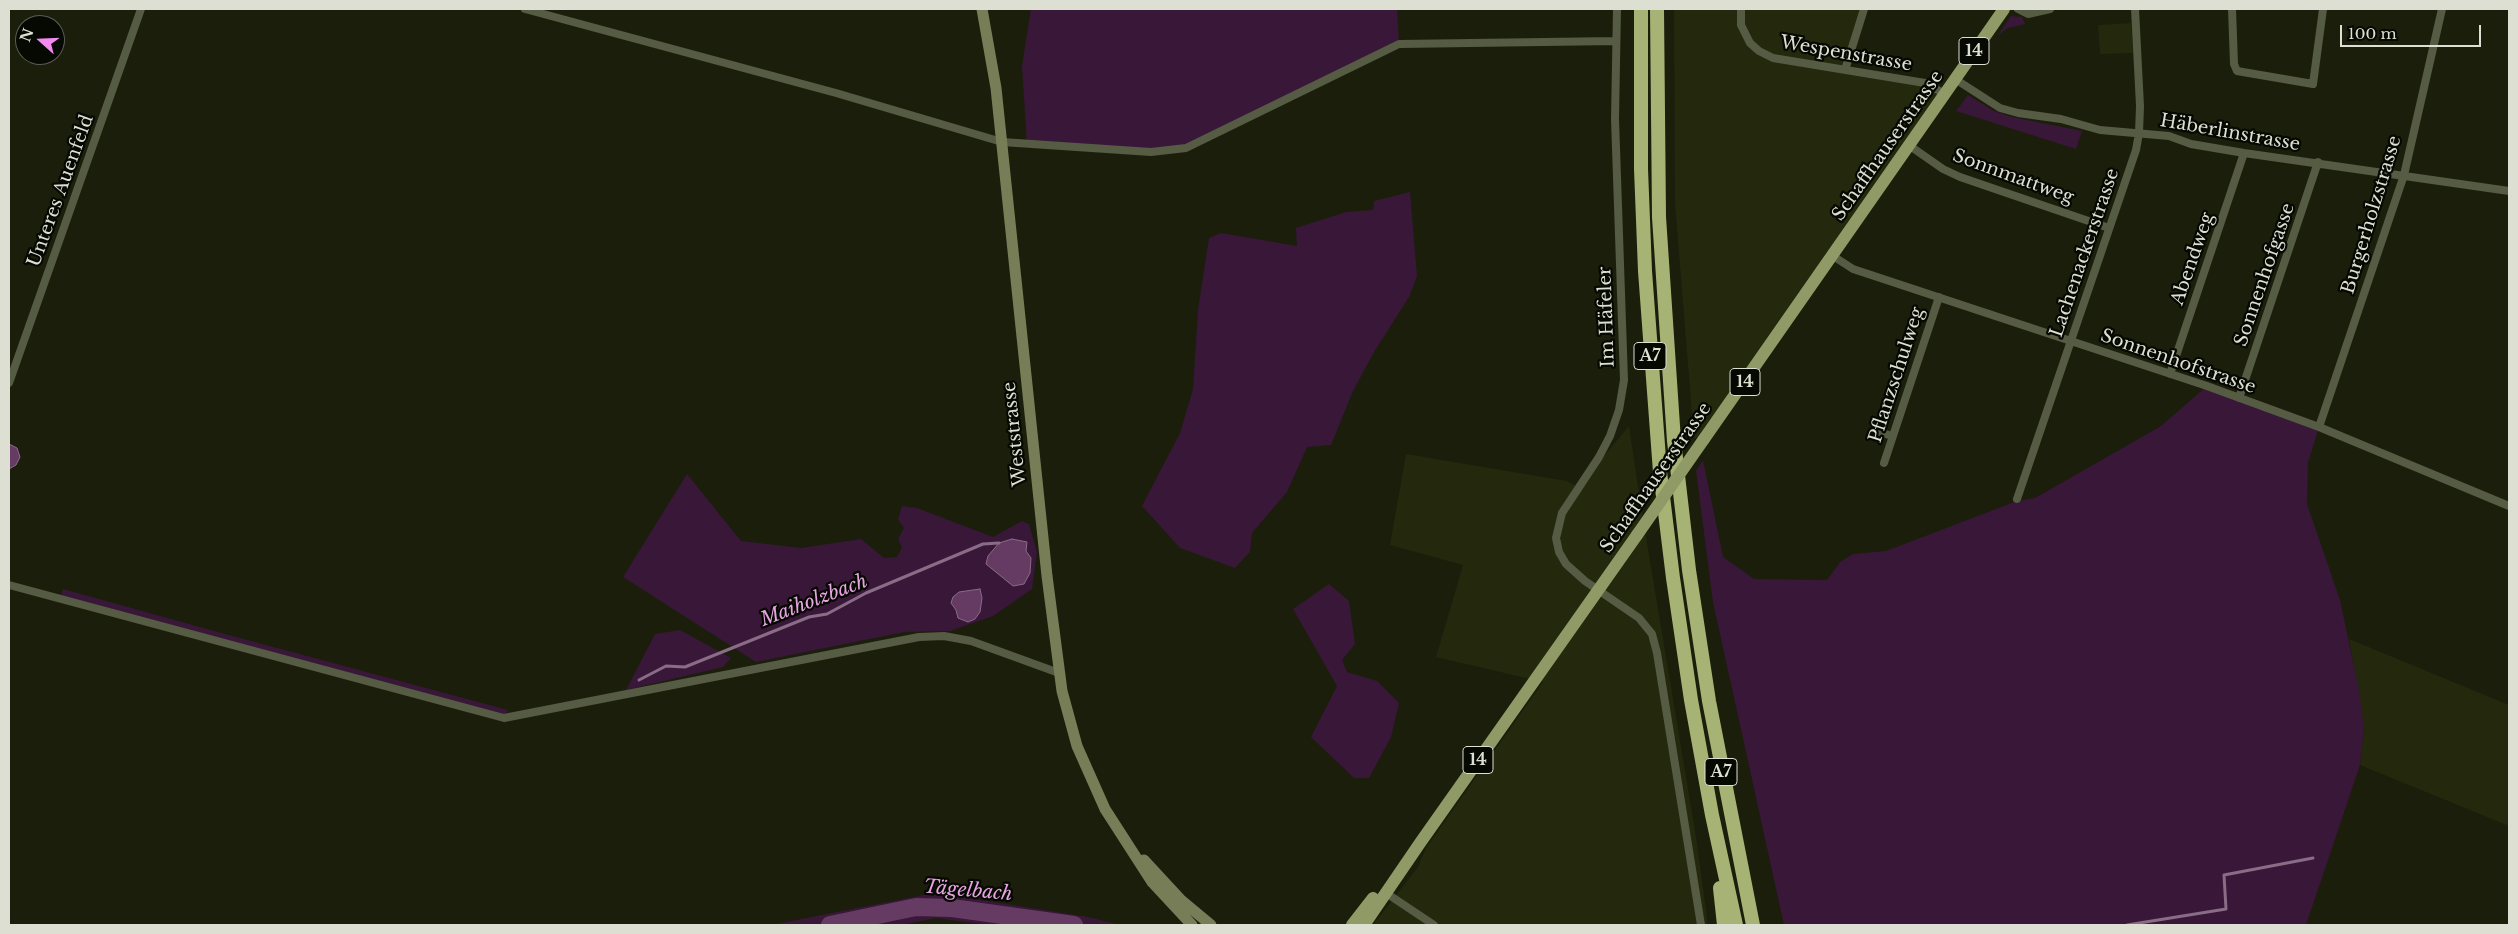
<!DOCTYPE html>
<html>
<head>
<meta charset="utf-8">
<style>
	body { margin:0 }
	#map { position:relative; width:2518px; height:934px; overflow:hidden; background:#1b1e0b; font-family:"Libre Baskerville",serif }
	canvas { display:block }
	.frame { position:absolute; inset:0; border:10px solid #dddfd3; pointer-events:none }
	.north { position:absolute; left:15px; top:15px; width:50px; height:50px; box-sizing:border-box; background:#060802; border:1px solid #5c5e56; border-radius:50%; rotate:290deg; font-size:14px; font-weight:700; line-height:20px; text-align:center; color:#dddfd3 }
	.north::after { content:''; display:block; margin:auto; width:18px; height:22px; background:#f389f1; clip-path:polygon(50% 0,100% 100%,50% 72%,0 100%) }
	.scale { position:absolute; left:2340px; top:25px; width:141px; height:22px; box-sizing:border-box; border:2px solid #dddfd3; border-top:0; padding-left:6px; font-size:15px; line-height:18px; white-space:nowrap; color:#dddfd3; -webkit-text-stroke:4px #060802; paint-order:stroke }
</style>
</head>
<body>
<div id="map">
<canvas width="2518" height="934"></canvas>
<div class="frame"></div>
<div class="north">N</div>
<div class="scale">100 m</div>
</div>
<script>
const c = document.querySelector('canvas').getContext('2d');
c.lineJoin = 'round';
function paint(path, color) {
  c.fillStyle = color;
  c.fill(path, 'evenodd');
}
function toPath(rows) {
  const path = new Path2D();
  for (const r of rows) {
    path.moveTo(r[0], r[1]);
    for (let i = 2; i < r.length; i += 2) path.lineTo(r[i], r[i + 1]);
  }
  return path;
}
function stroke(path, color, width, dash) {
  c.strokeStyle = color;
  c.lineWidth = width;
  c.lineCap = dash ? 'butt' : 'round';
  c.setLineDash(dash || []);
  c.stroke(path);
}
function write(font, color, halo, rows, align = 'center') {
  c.font = font + ' "Libre Baskerville",serif';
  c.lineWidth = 4.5;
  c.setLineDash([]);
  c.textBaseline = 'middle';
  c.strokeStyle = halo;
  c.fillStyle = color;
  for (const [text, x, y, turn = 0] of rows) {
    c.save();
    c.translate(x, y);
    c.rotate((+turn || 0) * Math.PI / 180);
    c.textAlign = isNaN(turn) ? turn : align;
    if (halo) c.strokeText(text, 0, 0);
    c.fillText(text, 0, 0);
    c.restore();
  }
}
const built = toPath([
	[1674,9,1864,9,1845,70,1925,83,1945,94,1704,439,1694,438,1675,203],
	[2131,23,2133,53,2100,54,2098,25],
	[1629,426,1641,507,1696,837,1708,925,1373,925,1418,867,1426,848,1543,682,1436,657,1463,565,1390,545,1406,454,1567,481,1578,487],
	[2349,639,2509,705,2509,826,2360,765,2364,727]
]);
const green = toPath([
	[1031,9,1397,9,1399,44,1186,148,1151,152,1027,145,1022,66],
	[2011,16,2022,17,2025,24,2008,28,1998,35],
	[1968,95,1994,111,2012,117,2082,131,2076,149,1956,111],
	[1410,192,1417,276,1409,297,1374,352,1353,391,1331,445,1307,447,1287,492,1252,533,1250,552,1235,568,1180,548,1142,506,1180,433,1193,389,1198,310,1209,238,1221,233,1297,246,1296,228,1346,212,1373,210,1374,201],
	[2207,386,2319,427,2308,462,2307,504,2340,600,2359,690,2364,727,2360,765,2306,925,1784,925,1713,602,1696,471,1703,460,1723,557,1754,579,1827,580,1840,562,1853,554,1886,551,2017,501,2035,498,2161,426],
	[687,474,741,541,801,548,861,539,884,558,897,557,902,547,898,539,904,528,898,519,902,506,917,508,993,537,1022,521,1029,524,1037,552,1032,589,993,616,950,631,904,632,756,662,623,577],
	[1329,584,1349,601,1355,644,1342,660,1347,672,1377,681,1399,703,1391,737,1369,778,1354,778,1311,737,1337,686,1293,609],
	[63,589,225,634,508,710,504,718,60,597],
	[680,630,731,658,723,667,626,690,655,634],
	[929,894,962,897,1088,917,1120,925,988,925,936,918,901,925,771,925]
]);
const water = toPath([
	[9,444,17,448,20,457,16,465,9,469,9,444],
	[1012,539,1027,542,1026,551,1031,558,1030,573,1024,584,1013,586,986,564,988,556,999,543,1012,539],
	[980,589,982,598,980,612,975,619,968,622,958,618,956,610,951,603,953,597,959,592,980,589]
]);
const stream = toPath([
	[639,680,666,666,685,667,809,617,827,614,866,593,983,544,999,543],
	[2127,925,2226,909,2224,875,2313,858]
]);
const river = toPath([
	[830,925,916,907,952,908,1074,925]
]);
const minor = toPath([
	[525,9,836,93,1002,142,1151,152,1186,148,1399,44,1616,41],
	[1617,9,1615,119,1624,380,1619,410,1610,436,1599,457,1562,513,1556,538,1559,552,1566,564,1585,581,1639,618,1652,634,1657,653,1701,925],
	[1741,9,1741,25,1750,43,1759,51,1773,58,1925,83,1945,94],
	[2018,9,2028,14,2050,9],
	[2232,9,2234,64,2237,71,2313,84,2323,9],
	[1845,70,1864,9],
	[1955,79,2000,108,2018,113,2061,119,2100,130,2169,136,2191,144,2244,153,2509,191],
	[1910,146,1943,169,1960,177,2109,228],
	[1833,256,1853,269,2207,386,2319,427,2509,506],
	[2170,374,2244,153],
	[9,383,141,9],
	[2239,398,2318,162],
	[2319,427,2404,175,2442,9],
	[1879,432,1892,436],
	[1884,463,1939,297],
	[2017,499,2136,150,2139,133,2140,106,2135,9],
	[9,585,504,718,919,637,944,636,971,641,1059,673],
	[1386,893,1434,925]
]);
const secondary = toPath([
	[982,9,996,88,1047,576,1062,691,1077,746,1105,809,1152,882,1192,925],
	[1144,860,1181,900,1211,925]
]);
const primary = toPath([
	[1704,439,2004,9],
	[1352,925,1373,898],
	[1364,925,1420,843,1637,535]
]);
const motorway = toPath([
	[1641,9,1641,169,1645,271,1660,472,1673,578,1691,700,1712,815,1736,925],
	[1657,9,1659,217,1674,441,1689,570,1709,701,1753,925],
	[1720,888,1724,925]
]);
const primaryBridge = toPath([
	[1637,535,1704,439]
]);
const shields = [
	[1974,51,30],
	[1650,356,32],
	[1745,382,30],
	[1478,760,30],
	[1721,772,32]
];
const shieldNames = [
	["14",1974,51],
	["A7",1650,356],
	["14",1745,382],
	["14",1478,760],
	["A7",1721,772]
];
const streetNames = [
	["Wespenstrasse",1846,54,10],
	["Häberlinstrasse",2230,133,10],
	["Schaffhauserstrasse",1888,146,-55],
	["Sonnmattweg",2013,177,20],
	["Unteres Auenfeld",61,191,-70],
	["Burgerholzstrasse",2372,215,-73],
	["Lachenackerstrasse",2085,253,-71],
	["Abendweg",2193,259,-71],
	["Sonnenhofgasse",2265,275,-71],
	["Im Häfeler",1607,317,-92],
	["Sonnenhofstrasse",2178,362,19],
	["Pflanzschulweg",1897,375,-72],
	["Weststrasse",1015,434,-96],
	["Schaffhauserstrasse",1656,478,-55]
];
const waterNames = [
	["Maiholzbach",814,601,-21],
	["Tägelbach",968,891,5]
];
paint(built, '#24280d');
paint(green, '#391739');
paint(water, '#653b64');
stroke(water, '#896c85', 1);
stroke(stream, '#896c85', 3);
stroke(river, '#653b64', 18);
stroke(minor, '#565b43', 8);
stroke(secondary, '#777e57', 11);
stroke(primary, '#909a67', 12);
stroke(motorway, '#a7b375', 14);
stroke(primaryBridge, '#909a67', 12);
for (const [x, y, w] of shields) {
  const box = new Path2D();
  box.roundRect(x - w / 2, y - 13.5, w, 27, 4);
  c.fillStyle = '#060802';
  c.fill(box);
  stroke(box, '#dddfd3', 1);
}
write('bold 16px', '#dddfd3', null, shieldNames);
write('18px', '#dddfd3', '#060802', streetNames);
write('italic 19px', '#e6a4e3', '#060802', waterNames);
</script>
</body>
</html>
